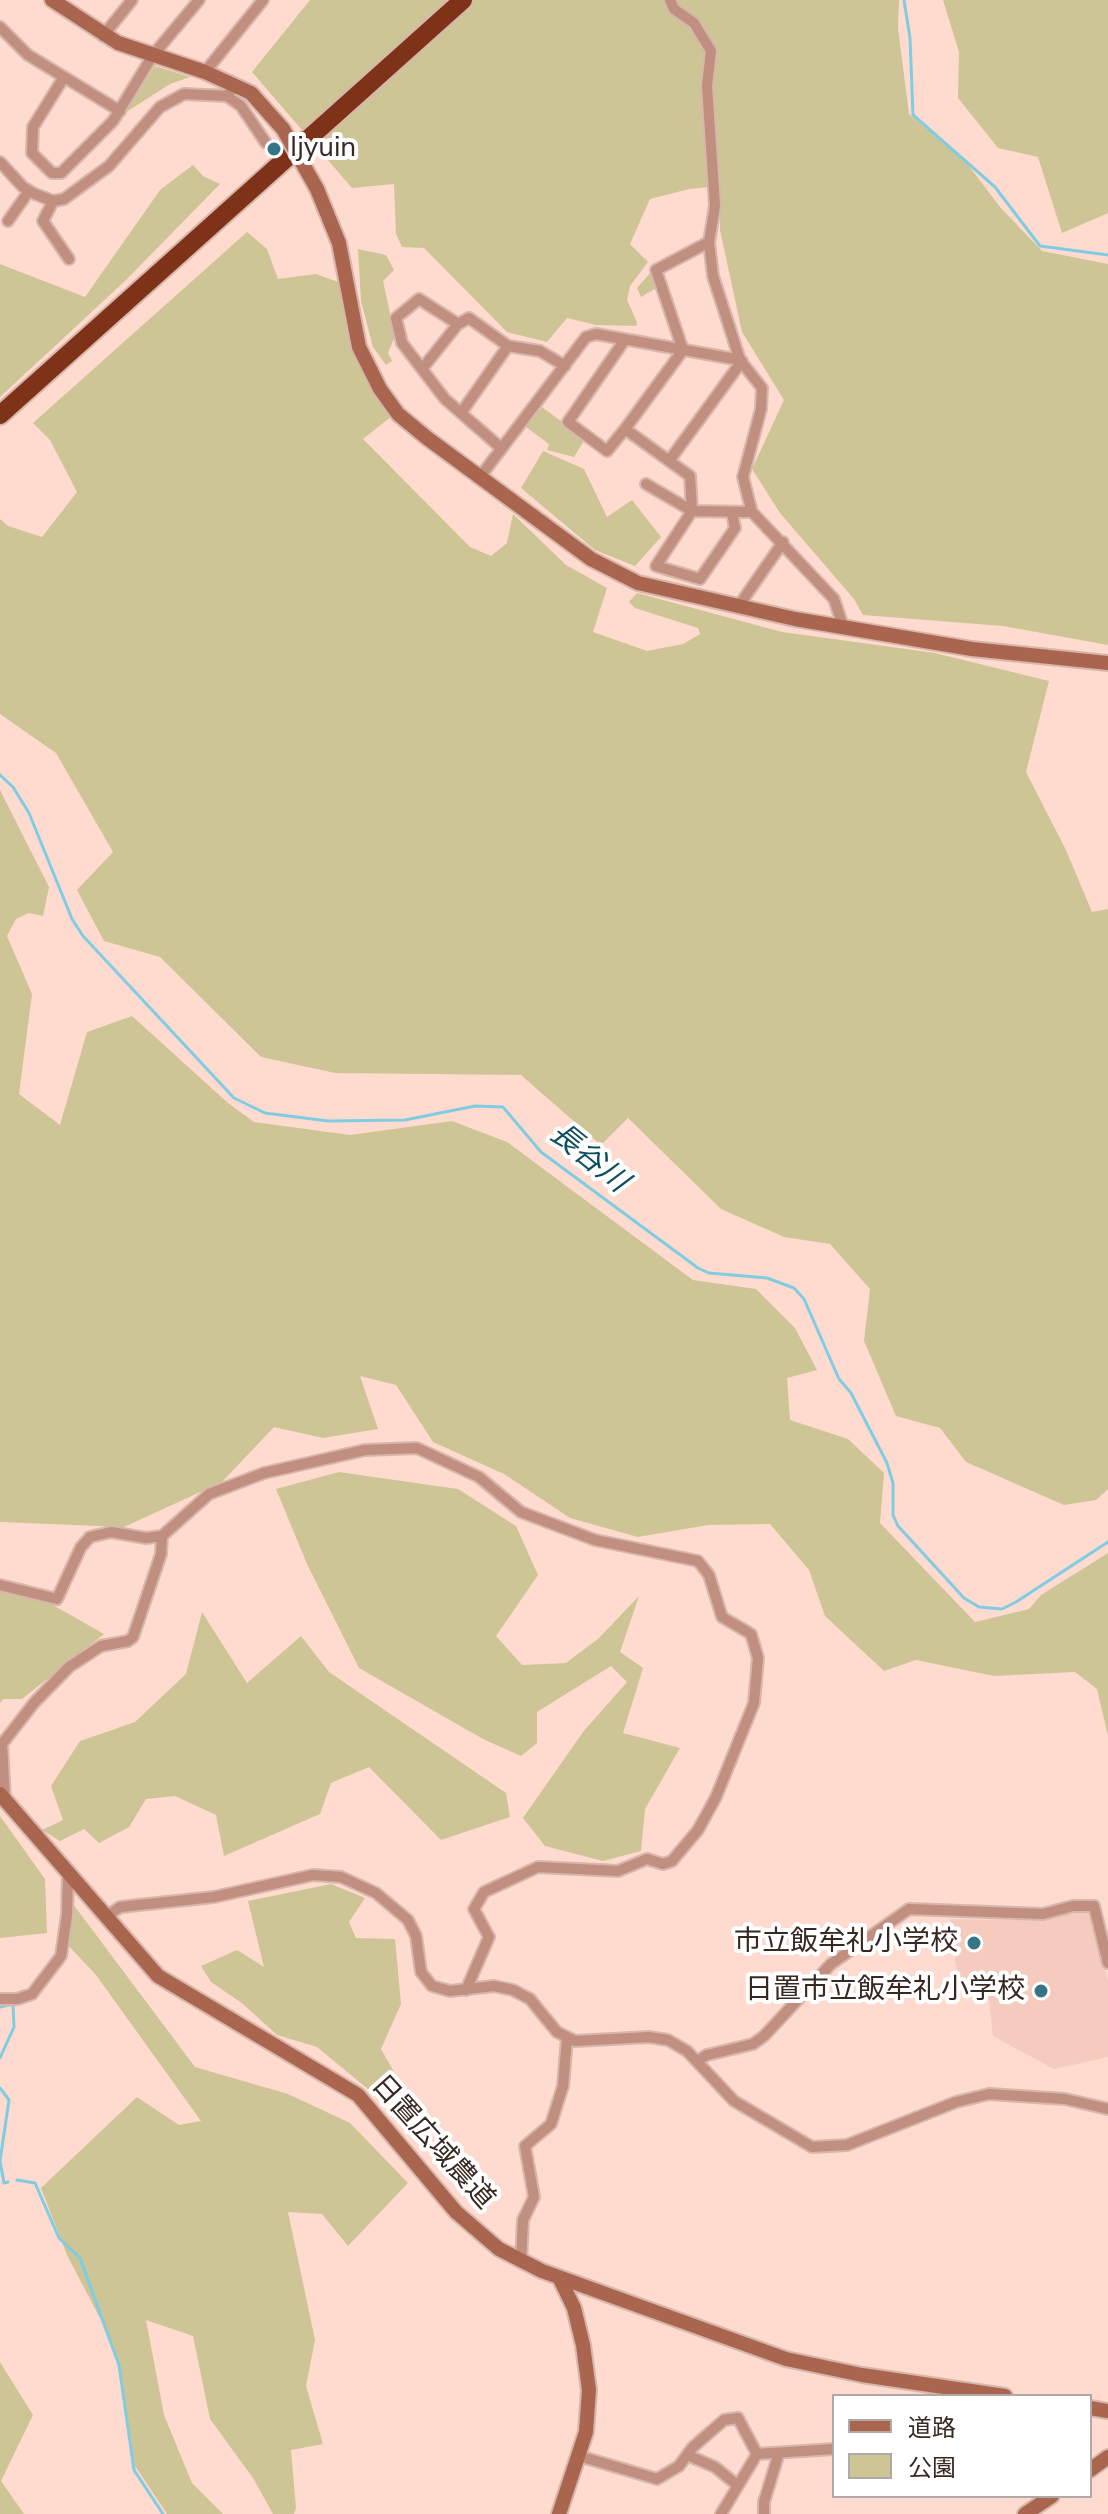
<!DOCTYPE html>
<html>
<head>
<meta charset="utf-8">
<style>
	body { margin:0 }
	#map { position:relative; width:1108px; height:2514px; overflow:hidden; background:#ffdace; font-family:"Nunito Sans","Noto Sans JP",sans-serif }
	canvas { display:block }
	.legend { position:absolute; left:832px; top:2394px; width:260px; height:104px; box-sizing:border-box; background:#fff; border:2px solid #afa9a7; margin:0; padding:10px 14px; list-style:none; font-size:24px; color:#382822 }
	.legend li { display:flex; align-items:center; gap:16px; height:40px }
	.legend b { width:40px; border:2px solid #afa9a7 }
</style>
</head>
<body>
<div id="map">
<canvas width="1108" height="2514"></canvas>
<ul class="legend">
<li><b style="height:10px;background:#aa654e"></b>道路</li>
<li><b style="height:22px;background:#cec596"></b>公園</li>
</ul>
</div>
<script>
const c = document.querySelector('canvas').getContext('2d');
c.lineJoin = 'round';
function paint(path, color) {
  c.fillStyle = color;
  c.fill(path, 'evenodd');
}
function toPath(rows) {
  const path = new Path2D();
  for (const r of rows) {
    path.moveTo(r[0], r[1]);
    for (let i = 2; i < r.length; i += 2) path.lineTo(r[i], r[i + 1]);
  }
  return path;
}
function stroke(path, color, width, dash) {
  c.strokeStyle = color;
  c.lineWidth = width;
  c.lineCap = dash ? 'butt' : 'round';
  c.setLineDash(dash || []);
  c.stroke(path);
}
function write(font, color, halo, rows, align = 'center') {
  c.font = font + ' "Nunito Sans","Noto Sans JP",sans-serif';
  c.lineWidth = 8;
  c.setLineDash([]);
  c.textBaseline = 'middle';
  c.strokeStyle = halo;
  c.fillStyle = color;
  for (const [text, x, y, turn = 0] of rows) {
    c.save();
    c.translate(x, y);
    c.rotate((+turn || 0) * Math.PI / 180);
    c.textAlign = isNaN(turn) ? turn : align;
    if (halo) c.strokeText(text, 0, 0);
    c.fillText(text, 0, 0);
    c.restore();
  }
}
const built = toPath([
	[1088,1912,1108,1980,1108,2057,1054,2069,993,2036,989,2000,958,1981,950,1919,1012,1920]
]);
const green = toPath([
	[310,0,899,0,898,28,909,114,966,162,1000,207,1042,251,1108,264,1108,645,1003,626,863,615,854,599,780,513,752,469,784,400,742,332,720,230,720,186,689,189,650,199,630,244,648,262,630,286,627,300,637,322,636,326,596,325,567,318,547,342,507,332,424,248,402,247,396,234,394,184,352,188,252,72],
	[943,0,1108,0,1108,213,1062,233,1038,157,998,148,958,98,959,52],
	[155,66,190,77,170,84,125,113],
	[193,165,203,176,220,184,126,280,0,397,0,264,85,297,160,190],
	[247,232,267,249,278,279,316,274,341,283,356,358,372,390,392,416,363,439,470,547,491,556,507,543,513,514,566,565,607,588,593,632,647,651,683,644,700,634,698,628,635,608,629,602,637,593,782,632,935,653,1049,681,1026,772,1066,850,1092,912,1108,909,1108,1489,1096,1500,1064,1505,966,1462,940,1428,896,1416,864,1341,870,1289,830,1244,784,1237,721,1209,628,1118,601,1145,521,1075,335,1073,261,1057,160,957,104,941,77,890,113,852,56,753,0,714,0,519,8,526,42,537,77,492,50,440,33,423],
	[358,249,386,255,394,270,383,281,395,336,388,353,392,361,386,365,373,347,361,301],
	[651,272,658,287,641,297,637,288],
	[542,407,585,439,574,457,547,450,549,444,526,427],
	[543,451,584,469,607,517,632,500,661,537,635,566,595,550,521,488],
	[0,790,49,887,43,916,29,913,16,919,7,936,32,994,19,1094,60,1125,87,1032,132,1016,228,1103,254,1122,350,1135,452,1121,507,1142,693,1280,756,1289,795,1328,817,1370,787,1378,790,1420,848,1439,884,1473,880,1523,975,1622,1029,1609,1041,1595,1108,1553,1108,1736,1097,1689,1075,1672,994,1676,916,1660,884,1671,825,1616,809,1570,770,1524,708,1525,638,1537,570,1518,504,1474,433,1442,396,1385,360,1376,378,1429,323,1438,274,1427,222,1482,124,1527,0,1522],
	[339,1472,458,1489,516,1526,538,1575,496,1636,522,1665,566,1663,599,1638,639,1596,620,1652,643,1668,623,1733,680,1748,645,1809,641,1851,603,1861,545,1846,523,1818,583,1732,627,1682,611,1666,537,1712,537,1743,521,1756,483,1739,359,1668,307,1564,276,1489],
	[16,1584,104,1634,22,1699,3,1699,0,1703,0,1587],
	[202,1612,247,1683,301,1636,329,1672,506,1793,510,1817,441,1840,369,1767,331,1783,320,1814,224,1856,216,1815,175,1796,146,1799,129,1827,99,1843,84,1829,60,1841,42,1830,63,1820,51,1786,80,1741,135,1722,186,1674],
	[0,1816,45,1879,47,1933,0,1938],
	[331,1884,365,1898,349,1922,356,1938,395,1939,401,2004,381,2049,397,2077,375,2095,317,2047,277,2035,243,2004,211,1982,201,1966,237,1950,264,1967,248,1901],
	[73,1904,195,2067,288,2094,350,2123,408,2183,348,2246,322,2214,288,2212,315,2340,306,2386,323,2444,291,2450,296,2508,294,2514,273,2514,253,2478,210,2419,193,2336,146,2320,164,2415,192,2483,223,2514,167,2514,135,2466,118,2364,102,2322,67,2255,41,2188,137,2097,179,2125,201,2121,96,1975,66,1943],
	[0,2362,33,2415,1,2481,24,2514,0,2514]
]);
const stream = toPath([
	[904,0,910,38,913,115,995,187,1040,246,1108,255],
	[0,775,13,787,29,813,72,919,83,936,234,1098,265,1113,328,1121,405,1120,475,1106,503,1107,541,1152,698,1268,709,1273,767,1278,794,1288,804,1299,839,1379,851,1393,887,1463,893,1483,893,1515,898,1526,964,1598,979,1607,1002,1609,1016,1602,1108,1542],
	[0,2007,13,2004,14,2027,0,2058],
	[0,2088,9,2100,0,2161,4,2183,8,2182],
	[17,2180,35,2183,59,2238,80,2258,119,2365,134,2470,163,2514]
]);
const street = toPath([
	[670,0,674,9,694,23,711,51,707,86,715,206,709,242,713,276,740,360,762,388,761,409,743,477,749,501,752,512,834,599,844,629],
	[0,27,28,55,120,111],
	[103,36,132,0],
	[205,72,263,0],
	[64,77,33,127,32,153,52,173,61,173,113,121,153,55,199,0],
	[227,96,241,106,266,143],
	[0,162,23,187,35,194,53,201,64,199,109,166,160,107,184,94,227,96,235,85],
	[53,201,43,221,69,259],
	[8,221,29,191],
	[624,341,568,422,607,451,625,429,690,476,692,511,752,512],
	[422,369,458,324],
	[461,413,508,346],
	[625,429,683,350,656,270,709,242],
	[501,448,445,399,402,343,396,318,419,299,458,324,469,318,508,346,540,351,565,366],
	[669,461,742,361],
	[480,477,586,337,596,334,740,360],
	[646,484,692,511,656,566,700,579,735,528,732,513],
	[738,607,783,542],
	[0,1585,57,1599,81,1547,90,1537,111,1532,146,1538,162,1536],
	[5,1800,2,1744,34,1703,69,1667,101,1646,128,1641,133,1637,161,1554,162,1536,209,1494,264,1473,365,1450,417,1448,479,1477,521,1512,595,1540,698,1561,709,1575,722,1617,751,1634,758,1658,754,1703,716,1797,698,1830,672,1861,663,1864,647,1859,618,1871,538,1867,484,1892,474,1909,489,1937,466,1990],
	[106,1917,120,1907,214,1897,313,1875,341,1877,376,1893,408,1920,416,1936,421,1972,432,1986,450,1991,494,1986,513,1990,530,1999,557,2032,575,2041,649,2037,668,2040,687,2051,734,2101,812,2147,847,2145,956,2102,989,2094,1065,2099,1108,2109],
	[0,1999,17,1999,32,1994,61,1956,67,1915,68,1872],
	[697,2061,707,2055,753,2044,764,2036,831,1964,909,1909,1043,1914,1073,1906,1094,1906,1108,1963],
	[521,2262,523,2220,534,2197,525,2146,551,2124,563,2086,567,2038],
	[687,2455,715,2467,737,2485],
	[579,2456,657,2479,679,2466,693,2447,724,2420,738,2418,757,2454,834,2449],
	[721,2514,757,2454],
	[764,2514,764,2502,779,2453]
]);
const secondary = toPath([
	[52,0,118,43,205,72,251,93,283,129],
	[317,189,339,243,359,347,380,389,398,414,427,438,591,559,638,583,795,619,972,649,1108,663],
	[0,1794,158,1976,358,2095,456,2212,499,2249,542,2271,786,2359,862,2375,1005,2396],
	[1090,2408,1108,2411],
	[1090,2470,1108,2457],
	[559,2514,586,2432,589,2390,583,2345,574,2308,559,2277],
	[1025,2514,1052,2496]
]);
const highway = toPath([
	[0,415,463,0]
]);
const secondaryBridge = toPath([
	[283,129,317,189]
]);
const markers = [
	[274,149,8,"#347588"],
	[974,1943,8,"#347588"],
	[1041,1991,8,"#347588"]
];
const poiNames = [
	["Ijyuin",290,149,"left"],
	["市立飯牟礼小学校",958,1943],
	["日置市立飯牟礼小学校",1025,1991]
];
const streetNames = [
	["日置広域農道",432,2143,48]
];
const waterNames = [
	["長谷川",588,1159,39]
];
paint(built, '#f4cbbd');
paint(green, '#cec596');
stroke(stream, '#80cce2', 3);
stroke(street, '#d7b6ac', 14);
stroke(secondary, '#d7b6ac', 18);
stroke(highway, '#d7b6ac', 22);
stroke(street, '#c08f7f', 10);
stroke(secondary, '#aa654e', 14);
stroke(highway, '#7e3217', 18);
stroke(secondaryBridge, '#d7b6ac', 18, []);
stroke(secondaryBridge, '#aa654e', 14);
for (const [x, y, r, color] of markers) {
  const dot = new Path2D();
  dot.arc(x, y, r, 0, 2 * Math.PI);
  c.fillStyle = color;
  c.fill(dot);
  stroke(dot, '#fff', 3);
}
write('28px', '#382822', '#fff', poiNames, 'right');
write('28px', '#382822', '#fff', streetNames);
write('italic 30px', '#0c4f5f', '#fff', waterNames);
</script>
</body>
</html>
